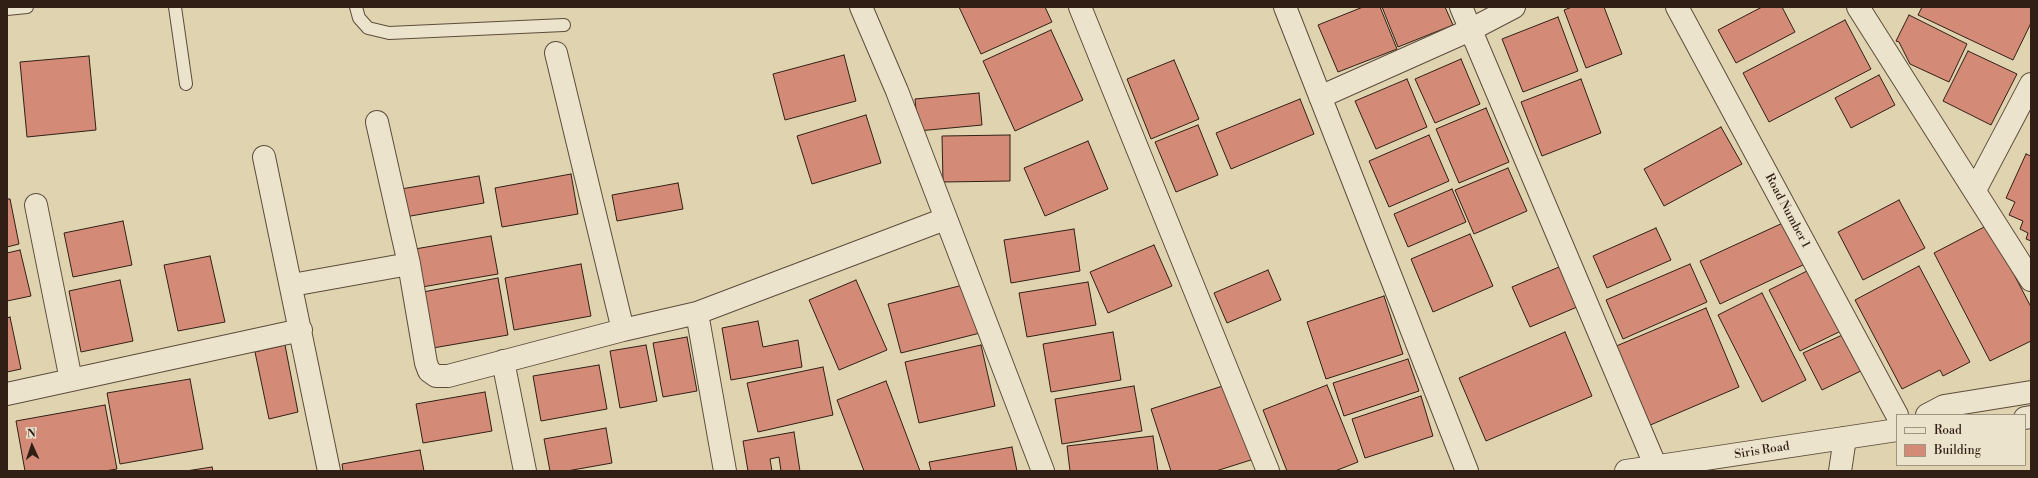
<!DOCTYPE html>
<html>
<head>
<meta charset="utf-8">
<style>
	body { margin:0 }
	#map { position:relative; width:2038px; height:478px; overflow:hidden; background:#e0d4b0; font-family:"Libre Bodoni",serif }
	canvas { display:block }
	.frame { position:absolute; inset:0; border:8px solid #311f15; pointer-events:none }
	.legend { position:absolute; left:1896px; top:414px; width:130px; height:52px; box-sizing:border-box; background:#ebe3cc; border:1px solid #a19583; margin:0; padding:5px 7px; list-style:none; font-size:12px; color:#311f15 }
	.legend li { display:flex; align-items:center; gap:8px; height:20px }
	.legend b { width:20px; border:1px solid #a19583 }
	.north { position:absolute; left:12px; top:426px; width:40px; height:40px; -webkit-text-stroke:3px #ebe3cc; paint-order:stroke; rotate:357deg; font-size:11px; font-weight:700; line-height:16px; text-align:center; color:#311f15 }
	.north::after { content:''; display:block; margin:auto; width:14px; height:18px; background:#311f15; clip-path:polygon(50% 0,100% 100%,50% 72%,0 100%) }
</style>
</head>
<body>
<div id="map">
<canvas width="2038" height="478"></canvas>
<div class="frame"></div>
<ul class="legend">
<li><b style="height:5px;background:#ebe3cc"></b>Road</li>
<li><b style="height:11px;background:#d38b77"></b>Building</li>
</ul>
<div class="north">N</div>
</div>
<script>
const c = document.querySelector('canvas').getContext('2d');
c.lineJoin = 'round';
function paint(path, color) {
  c.fillStyle = color;
  c.fill(path, 'evenodd');
}
function toPath(rows) {
  const path = new Path2D();
  for (const r of rows) {
    path.moveTo(r[0], r[1]);
    for (let i = 2; i < r.length; i += 2) path.lineTo(r[i], r[i + 1]);
  }
  return path;
}
function stroke(path, color, width, dash) {
  c.strokeStyle = color;
  c.lineWidth = width;
  c.lineCap = dash ? 'butt' : 'round';
  c.setLineDash(dash || []);
  c.stroke(path);
}
function write(font, color, halo, rows, align = 'center') {
  c.font = font + ' "Libre Bodoni",serif';
  c.lineWidth = 3;
  c.setLineDash([]);
  c.textBaseline = 'middle';
  c.strokeStyle = halo;
  c.fillStyle = color;
  for (const [text, x, y, turn = 0] of rows) {
    c.save();
    c.translate(x, y);
    c.rotate((+turn || 0) * Math.PI / 180);
    c.textAlign = isNaN(turn) ? turn : align;
    if (halo) c.strokeText(text, 0, 0);
    c.fillText(text, 0, 0);
    c.restore();
  }
}
const building = toPath([
	[959,7,1045,7,1052,22,981,54,959,7],
	[1363,7,1380,7,1397,49,1338,72,1318,25,1363,7],
	[1382,7,1445,7,1453,25,1398,47,1382,7],
	[1572,7,1604,7,1622,54,1586,68,1564,10,1572,7],
	[1762,7,1782,7,1795,32,1736,63,1718,30,1762,7],
	[1922,7,2031,7,2031,23,2013,60,1918,15,1922,7],
	[1909,15,1967,44,1949,82,1910,64,1899,42,1896,41,1909,15],
	[1558,17,1578,71,1523,92,1502,39,1558,17],
	[1845,20,1871,69,1769,122,1743,73,1845,20],
	[1051,30,1083,100,1015,131,983,61,1051,30],
	[1968,51,2017,74,1991,125,1943,101,1968,51],
	[844,55,856,101,785,120,773,74,844,55],
	[89,56,96,130,27,137,20,62,89,56],
	[1461,59,1480,104,1435,123,1415,79,1461,59],
	[1174,60,1199,119,1151,139,1127,79,1174,60],
	[1879,75,1895,105,1851,128,1835,98,1879,75],
	[1407,79,1427,127,1376,149,1355,101,1407,79],
	[1581,79,1601,133,1542,156,1521,102,1581,79],
	[979,93,982,125,918,131,915,99,979,93],
	[1300,99,1314,134,1231,169,1216,133,1300,99],
	[1486,108,1509,162,1459,183,1436,129,1486,108],
	[866,115,881,163,812,184,797,136,866,115],
	[1198,125,1218,175,1176,192,1155,142,1198,125],
	[1721,127,1742,164,1664,206,1644,169,1721,127],
	[1010,135,1010,181,943,182,942,136,1010,135],
	[1429,135,1449,181,1389,207,1369,161,1429,135],
	[1088,141,1108,189,1045,216,1024,168,1088,141],
	[2026,154,2031,156,2031,241,2026,239,2028,233,2020,229,2023,221,2009,215,2015,202,2006,198,2026,154],
	[1508,168,1527,211,1474,234,1455,190,1508,168],
	[571,174,578,214,502,227,495,188,571,174],
	[479,176,484,203,405,217,401,189,479,176],
	[678,183,683,209,617,221,612,195,678,183],
	[1452,189,1466,222,1408,247,1394,214,1452,189],
	[7,199,10,199,19,244,7,247,7,199],
	[1899,200,1925,248,1863,280,1838,232,1899,200],
	[123,221,132,265,73,277,64,233,123,221],
	[1785,222,1805,264,1720,304,1700,261,1785,222],
	[1988,225,2031,307,2031,341,1990,361,1934,253,1988,225],
	[1656,228,1671,260,1607,288,1593,256,1656,228],
	[1074,229,1080,271,1011,283,1004,240,1074,229],
	[1470,234,1493,286,1433,312,1411,259,1470,234],
	[491,236,498,274,422,287,415,249,491,236],
	[1154,245,1172,286,1108,313,1090,272,1154,245],
	[20,250,31,296,7,301,7,253,20,250],
	[210,256,225,322,178,331,164,265,210,256],
	[581,264,591,316,514,330,505,278,581,264],
	[1690,264,1707,302,1623,339,1606,300,1690,264],
	[1919,266,1970,362,1943,376,1940,370,1902,389,1855,300,1919,266],
	[1559,267,1577,307,1530,327,1512,287,1559,267],
	[1815,267,1845,329,1800,351,1769,290,1815,267],
	[1268,270,1281,300,1227,323,1214,293,1268,270],
	[498,278,508,335,433,348,423,292,498,278],
	[120,280,133,341,81,352,69,291,120,280],
	[856,280,887,350,839,370,809,300,856,280],
	[1088,282,1096,325,1027,337,1019,293,1088,282],
	[967,284,980,333,901,353,888,304,967,284],
	[1762,293,1806,380,1762,402,1718,315,1762,293],
	[1384,296,1403,354,1326,379,1307,322,1384,296],
	[1706,308,1739,387,1648,426,1614,347,1706,308],
	[10,317,21,369,7,372,7,318,10,317],
	[758,321,763,347,798,340,802,367,731,380,722,328,758,321],
	[1851,331,1869,367,1822,390,1803,353,1851,331],
	[1113,332,1121,380,1051,392,1043,344,1113,332],
	[1565,332,1592,396,1486,441,1459,378,1565,332],
	[687,337,697,391,663,397,653,343,687,337],
	[285,345,298,412,269,419,255,352,285,345],
	[646,345,657,401,620,408,610,351,646,345],
	[981,345,995,406,919,423,905,362,981,345],
	[1408,359,1419,391,1344,416,1333,383,1408,359],
	[599,365,607,409,541,421,533,376,599,365],
	[823,367,833,415,758,432,747,383,823,367],
	[190,379,203,449,120,464,107,393,190,379],
	[886,381,920,471,864,471,837,400,886,381],
	[1229,384,1254,459,1216,471,1171,471,1151,409,1229,384],
	[1327,385,1358,462,1335,471,1287,471,1263,410,1327,385],
	[1134,386,1142,431,1062,444,1055,399,1134,386],
	[485,392,492,431,423,443,416,404,485,392],
	[1421,396,1433,436,1365,458,1352,419,1421,396],
	[105,405,117,469,105,471,25,471,16,421,105,405],
	[606,428,612,463,567,471,550,471,544,439,606,428],
	[794,432,800,471,781,471,779,457,770,459,772,471,748,471,743,441,794,432],
	[1153,436,1158,471,1070,471,1067,446,1153,436],
	[1012,447,1017,471,931,471,929,462,1012,447],
	[420,450,424,471,343,471,342,464,420,450],
	[212,467,213,471,186,471,212,467]
]);
const service = toPath([
	[175,7,186,84],
	[356,7,359,18,368,28,389,33,564,25],
	[7,9,27,7]
]);
const minor = toPath([
	[861,7,897,91,1043,471],
	[1080,7,1268,471],
	[1285,7,1467,471],
	[1461,7,1656,467],
	[1677,7,1897,415],
	[1858,7,2031,280],
	[556,53,623,330],
	[1320,97,1470,30,1514,7],
	[377,122,409,264,426,363,429,371,436,376,448,376,623,330,697,313,945,219],
	[264,157,329,471],
	[1975,190,2031,84],
	[36,205,71,380],
	[292,285,409,264],
	[697,313,725,471],
	[503,361,525,471],
	[7,394,301,330],
	[1840,471,1845,438]
]);
const tertiary = toPath([
	[1927,415,1944,406,2031,392],
	[2025,418,2031,417],
	[1626,471,1897,430]
]);
const streetNames = [
	["Road Number 1",1787,211,62],
	["Siris Road",1762,451,-9]
];
paint(building, '#d38b77');
stroke(building, '#311f15', 1);
stroke(service, '#5d4c3c', 14);
stroke(minor, '#5d4c3c', 24);
stroke(tertiary, '#5d4c3c', 24);
stroke(service, '#ebe3cc', 12);
stroke(minor, '#ebe3cc', 22);
stroke(tertiary, '#ebe3cc', 22);
write('12px', '#311f15', '#ebe3cc', streetNames);
</script>
</body>
</html>
